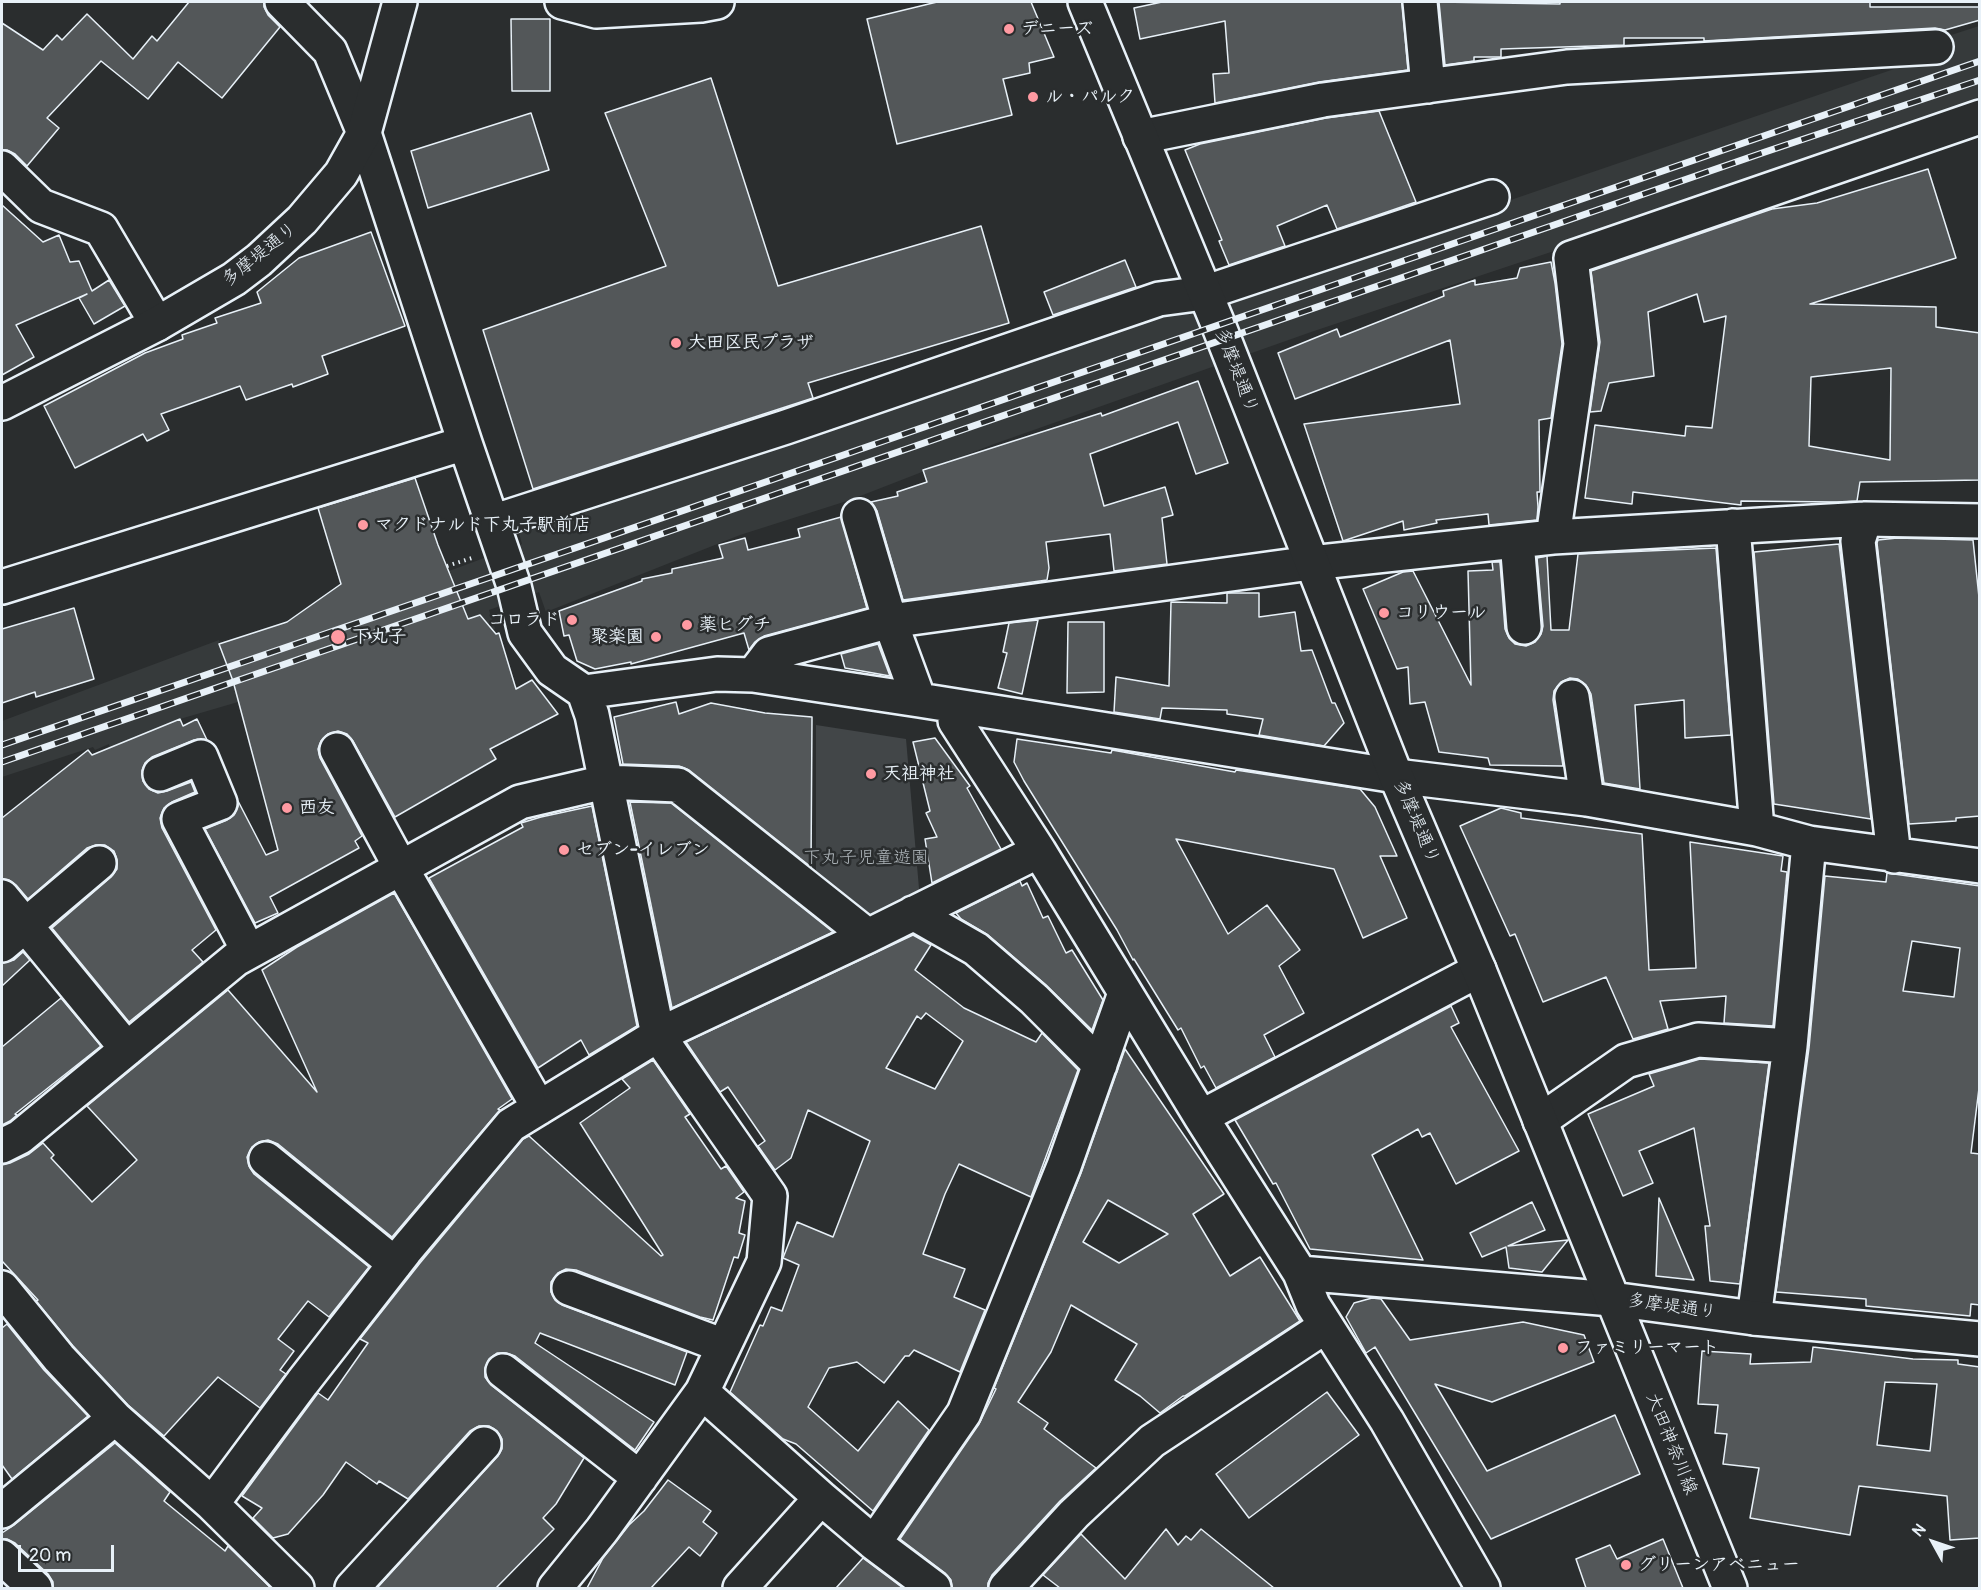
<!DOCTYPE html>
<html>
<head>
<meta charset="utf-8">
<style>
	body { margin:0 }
	#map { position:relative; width:1981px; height:1590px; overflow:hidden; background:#2a2d2e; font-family:Pangolin,sans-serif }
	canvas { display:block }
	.frame { position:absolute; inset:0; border:3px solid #e8f1f8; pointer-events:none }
	.north { position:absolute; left:1903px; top:1512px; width:60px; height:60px; -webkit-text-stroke:4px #2a2d2e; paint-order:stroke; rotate:310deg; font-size:16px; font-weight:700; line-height:24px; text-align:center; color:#e8f1f8 }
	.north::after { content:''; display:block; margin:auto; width:21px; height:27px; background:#e8f1f8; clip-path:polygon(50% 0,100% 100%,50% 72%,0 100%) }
	.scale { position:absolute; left:18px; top:1545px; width:96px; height:27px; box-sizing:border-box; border:3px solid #e8f1f8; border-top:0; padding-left:8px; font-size:18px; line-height:21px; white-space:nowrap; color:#e8f1f8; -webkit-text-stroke:4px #2a2d2e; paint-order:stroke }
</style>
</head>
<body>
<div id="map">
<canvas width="1981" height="1590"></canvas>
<div class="frame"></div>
<div class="north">N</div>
<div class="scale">20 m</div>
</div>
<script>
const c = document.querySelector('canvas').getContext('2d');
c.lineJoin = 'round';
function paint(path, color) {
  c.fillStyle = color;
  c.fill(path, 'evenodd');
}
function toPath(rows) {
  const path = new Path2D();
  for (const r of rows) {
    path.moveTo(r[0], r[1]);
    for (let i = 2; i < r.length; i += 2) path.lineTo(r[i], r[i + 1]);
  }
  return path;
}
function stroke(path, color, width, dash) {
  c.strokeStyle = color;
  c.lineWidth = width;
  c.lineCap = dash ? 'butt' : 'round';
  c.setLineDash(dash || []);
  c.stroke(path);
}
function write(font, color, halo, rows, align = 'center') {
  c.font = font + ' Pangolin,"Klee One",sans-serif';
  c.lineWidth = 5;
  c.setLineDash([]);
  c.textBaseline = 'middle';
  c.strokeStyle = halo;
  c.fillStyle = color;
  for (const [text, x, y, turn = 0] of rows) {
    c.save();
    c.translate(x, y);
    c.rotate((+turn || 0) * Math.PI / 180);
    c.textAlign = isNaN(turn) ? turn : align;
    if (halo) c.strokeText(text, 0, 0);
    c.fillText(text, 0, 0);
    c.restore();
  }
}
const built = toPath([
	[1979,26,1979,97,1942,110,1938,119,1560,249,1314,331,994,444,850,500,740,535,546,612,539,592,489,610,495,629,446,647,315,679,238,702,180,719,110,749,109,744,95,750,93,747,2,777,2,721,219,640,220,644,287,622,324,596,442,554,449,571,522,544,517,526,1496,205,1941,53,1939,39]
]);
const green = toPath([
	[816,725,906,739,920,900,867,926,816,883]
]);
const building = toPath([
	[189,2,264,2,264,7,268,15,280,27,222,98,178,62,148,99,101,61,47,118,59,128,27,166,15,154,7,150,2,150,2,23,43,50,57,35,62,40,87,14,133,59,152,36,157,41,189,2],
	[937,2,1031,2,1054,57,1029,63,1030,73,1003,79,1012,115,897,144,867,19,937,2],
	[1162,2,1402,2,1408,70,1319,82,1215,103,1213,74,1229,73,1225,21,1140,39,1134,8,1162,2],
	[1439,2,1560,4,1560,2,1870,2,1870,7,1980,7,1980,20,1945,30,1935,28,1704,41,1704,38,1624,38,1624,45,1501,49,1501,57,1474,57,1474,61,1445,65,1439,2],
	[511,19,550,19,550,91,512,91,511,19],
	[711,78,778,286,981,226,1009,323,808,383,813,398,533,489,483,330,666,266,605,113,711,78],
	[1379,111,1416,202,1337,229,1327,205,1277,226,1285,246,1229,265,1219,241,1222,240,1185,150,1200,144,1326,118,1379,111],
	[531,113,549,170,428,208,411,151,531,113],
	[1928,169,1956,258,1810,304,1936,307,1936,327,1980,333,1980,480,1860,482,1857,501,1837,502,1741,501,1741,505,1633,492,1632,504,1585,498,1595,425,1685,436,1686,426,1712,428,1726,316,1704,322,1697,294,1648,312,1654,376,1609,383,1601,411,1590,412,1600,342,1591,271,1772,209,1817,203,1928,169],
	[1891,368,1890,460,1809,446,1811,377,1891,368],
	[2,205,43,242,59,235,70,262,79,261,92,291,109,280,125,306,94,324,79,298,87,294,16,325,34,357,2,375,2,205],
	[371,232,405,326,322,356,328,374,293,387,292,384,246,400,240,386,161,414,169,430,147,441,143,434,75,468,44,406,145,353,183,339,182,335,217,323,215,318,261,303,257,292,299,258,371,232],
	[1125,260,1136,287,1053,315,1044,292,1125,260],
	[1551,262,1555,283,1562,344,1551,418,1539,420,1540,492,1537,492,1538,507,1537,520,1489,525,1488,514,1436,520,1437,523,1404,530,1403,521,1343,541,1304,424,1460,404,1450,340,1295,399,1278,353,1337,329,1340,337,1444,296,1443,291,1475,280,1475,285,1517,278,1520,268,1551,262],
	[1198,381,1228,463,1196,474,1178,422,1090,454,1104,506,1165,487,1173,515,1162,518,1167,564,1114,571,1110,534,1046,542,1049,568,1047,580,903,600,877,511,871,502,898,496,897,492,927,482,923,470,1101,413,1102,416,1198,381],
	[415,478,438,545,468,619,480,615,496,634,499,633,516,689,532,680,558,714,490,749,496,759,395,817,353,741,347,734,338,731,328,734,321,741,318,749,320,758,362,836,355,841,359,848,270,897,278,913,255,923,205,829,227,820,234,815,238,806,238,801,266,855,278,850,233,681,219,644,287,622,341,584,318,508,415,478],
	[841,517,867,608,764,636,755,642,749,650,744,633,631,664,631,662,595,669,577,661,569,635,564,636,559,611,642,581,642,579,672,573,672,569,723,558,719,545,745,538,748,550,800,537,798,529,841,517],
	[1897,538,1973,540,1980,607,1980,816,1956,818,1956,821,1909,824,1877,543,1878,540,1897,538],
	[1839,544,1871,819,1774,804,1754,552,1839,544],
	[1716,548,1731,735,1685,738,1684,700,1635,705,1640,789,1604,783,1591,694,1586,685,1578,679,1570,678,1561,682,1554,691,1553,700,1563,766,1490,765,1488,758,1439,752,1425,702,1410,704,1408,667,1397,669,1363,589,1403,572,1413,571,1471,685,1468,571,1493,570,1492,562,1500,562,1505,629,1509,638,1515,644,1526,646,1535,642,1541,634,1543,626,1537,558,1547,556,1551,630,1569,630,1578,554,1716,548],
	[1227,593,1259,593,1259,617,1295,612,1301,651,1312,650,1332,703,1335,703,1344,723,1324,746,1259,735,1263,719,1227,714,1227,710,1162,708,1160,719,1114,712,1116,677,1169,686,1171,602,1227,603,1227,593],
	[74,608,94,679,36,697,35,692,2,703,2,629,74,608],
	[1038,620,1022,694,998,688,1007,653,1003,652,1009,623,1038,620],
	[1068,622,1104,622,1104,692,1067,693,1068,622],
	[878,644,890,676,845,668,841,654,878,644],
	[676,702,679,714,711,703,765,713,812,717,811,867,689,770,679,766,623,764,614,717,676,702],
	[180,719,183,726,197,719,207,740,194,740,152,757,145,763,142,771,143,781,149,789,158,793,167,791,191,782,195,792,172,802,164,808,160,818,162,828,216,930,192,950,203,962,129,1022,52,928,111,877,117,869,117,860,114,851,105,845,96,845,87,848,28,899,16,885,9,880,2,879,2,818,88,750,92,755,180,719],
	[935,738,970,786,967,788,1001,849,932,883,925,839,937,837,926,813,930,811,913,742,935,738],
	[1017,739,1111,753,1112,750,1235,772,1236,770,1360,789,1375,807,1397,856,1380,856,1407,918,1363,938,1334,869,1176,839,1228,934,1267,905,1300,950,1279,966,1304,1013,1264,1035,1275,1057,1216,1088,1204,1066,1201,1068,1181,1028,1178,1030,1134,959,1133,960,1117,930,1024,781,1014,762,1017,739],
	[630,802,671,803,833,932,672,1008,630,802],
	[592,806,637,1026,589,1055,581,1040,538,1068,429,878,523,827,521,823,541,817,592,806],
	[1501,808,1521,813,1521,818,1642,834,1649,970,1696,968,1690,842,1783,856,1781,871,1787,872,1773,1026,1724,1023,1726,996,1660,1001,1668,1029,1633,1039,1606,977,1543,1002,1515,934,1510,936,1460,826,1501,808],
	[1887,873,1980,886,1980,1080,1971,1153,1980,1154,1980,1305,1971,1304,1970,1316,1866,1306,1866,1299,1776,1292,1809,1048,1825,876,1886,882,1887,873],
	[1912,941,1960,948,1954,997,1903,991,1912,941],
	[1020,881,1022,886,1027,883,1043,918,1048,916,1066,953,1072,950,1103,1000,1092,1030,1046,985,988,935,961,919,956,913,1020,881],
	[394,893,512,1099,498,1109,500,1110,392,1237,278,1144,268,1140,259,1142,252,1147,247,1157,249,1166,254,1174,369,1267,329,1317,308,1301,278,1339,294,1351,280,1370,286,1374,260,1408,218,1377,164,1436,128,1405,73,1346,36,1301,38,1300,2,1261,2,1165,10,1163,29,1154,43,1143,54,1155,51,1158,92,1202,137,1160,87,1106,228,990,317,1092,262,970,297,947,394,893],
	[913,935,931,945,915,970,964,1008,1036,1042,1042,1033,1078,1070,1031,1197,959,1164,945,1194,923,1254,965,1269,954,1297,985,1310,960,1372,914,1350,909,1356,905,1356,884,1383,857,1362,829,1368,808,1407,858,1451,898,1401,929,1430,873,1511,796,1444,783,1439,730,1392,760,1325,763,1326,771,1307,782,1311,799,1265,783,1258,797,1222,833,1237,870,1141,808,1110,791,1158,775,1170,758,1146,765,1141,728,1087,720,1092,686,1042,913,935],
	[926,1013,963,1041,935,1089,886,1068,917,1016,921,1019,926,1013],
	[23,952,30,960,2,986,2,963,14,960,23,952],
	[61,998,101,1046,15,1114,17,1115,10,1121,2,1125,2,1047,61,998],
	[1451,1006,1459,1023,1451,1027,1519,1151,1456,1184,1430,1133,1422,1137,1418,1129,1372,1155,1423,1260,1310,1249,1276,1183,1273,1184,1235,1120,1451,1006],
	[1125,1049,1224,1194,1193,1214,1230,1276,1260,1257,1300,1321,1185,1396,1183,1396,1160,1413,1140,1396,1115,1380,1137,1344,1071,1305,1051,1352,1018,1402,1048,1423,1044,1429,1096,1468,1060,1501,992,1575,988,1583,988,1588,952,1588,951,1580,945,1573,900,1539,979,1424,996,1389,994,1388,1081,1173,1125,1049],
	[1108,1200,1168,1234,1119,1263,1083,1242,1108,1200],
	[1700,1059,1769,1063,1740,1284,1710,1281,1705,1226,1710,1226,1694,1128,1639,1151,1653,1183,1623,1196,1588,1114,1654,1086,1649,1074,1700,1059],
	[653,1060,690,1114,685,1117,721,1169,726,1166,744,1192,736,1198,745,1201,739,1233,745,1235,738,1258,734,1257,713,1320,700,1317,576,1270,566,1269,558,1273,551,1282,551,1292,555,1300,562,1305,687,1352,675,1385,540,1333,535,1343,654,1422,635,1450,515,1356,506,1353,497,1353,489,1359,485,1368,485,1377,491,1385,584,1458,556,1504,543,1518,554,1529,496,1588,377,1588,498,1456,502,1449,502,1439,497,1431,489,1426,479,1426,470,1431,408,1499,379,1481,377,1484,346,1462,323,1495,288,1534,273,1538,253,1518,262,1508,242,1496,318,1393,328,1400,368,1343,360,1339,420,1263,523,1139,529,1136,661,1256,663,1255,580,1123,630,1088,622,1079,653,1060],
	[1659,1198,1694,1280,1656,1276,1659,1198],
	[1532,1202,1545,1230,1508,1246,1568,1240,1542,1272,1509,1268,1506,1247,1482,1257,1470,1233,1532,1202],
	[1372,1298,1381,1299,1410,1340,1523,1322,1584,1335,1594,1362,1492,1402,1435,1384,1487,1471,1615,1415,1640,1474,1491,1539,1375,1347,1366,1353,1346,1317,1354,1303,1372,1298],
	[7,1324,44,1370,88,1416,12,1479,2,1465,2,1328,7,1324],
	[1813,1347,1913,1359,1958,1360,1958,1364,1980,1367,1980,1538,1950,1540,1947,1496,1859,1486,1850,1535,1750,1518,1759,1468,1723,1464,1727,1434,1715,1433,1718,1405,1698,1404,1702,1351,1751,1354,1750,1364,1811,1362,1813,1347],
	[1885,1382,1937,1384,1930,1451,1877,1445,1885,1382],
	[1327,1392,1359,1435,1249,1518,1216,1474,1327,1392],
	[115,1443,170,1492,164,1501,225,1551,228,1546,271,1588,53,1588,53,1582,48,1574,15,1543,7,1539,2,1539,2,1533,14,1525,115,1443],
	[668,1480,711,1511,703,1522,717,1533,700,1556,689,1547,651,1588,587,1588,603,1558,629,1525,644,1511,668,1480],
	[1166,1529,1178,1545,1186,1536,1191,1540,1201,1529,1274,1588,1060,1588,1043,1575,1081,1534,1125,1579,1166,1529],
	[1663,1539,1683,1588,1586,1588,1576,1559,1610,1545,1617,1559,1663,1539],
	[863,1558,903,1588,836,1588,863,1558]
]);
const path = toPath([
	[447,566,472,558]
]);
const minor = toPath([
	[282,2,330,51,364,133,465,443,514,586,525,633,552,670,584,692,592,715,658,1035,770,1196,764,1262,702,1392,602,1530,555,1588],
	[1420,2,1428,86],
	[1140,137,1323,100,1567,67,1936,47],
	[2,168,41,206,101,229,157,324],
	[859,516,890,621,919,700],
	[1865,519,1858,541,1894,856],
	[492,522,786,427,1159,299,1204,293,1492,197],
	[1733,526,1757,829],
	[1553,537,1581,344,1571,258,1980,117],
	[1517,541,1524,627],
	[2,587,465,443],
	[753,675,769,654,890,621,1311,563,1553,537,1865,519,1980,521],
	[584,692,717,674,753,675,919,700,1396,776,1587,799,1757,829,1809,843,1980,866],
	[1572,697,1587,799],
	[956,706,955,721,1039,851,1201,1117,1300,1273,1313,1305,1387,1421,1483,1588],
	[337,750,401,868,539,1108],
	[160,774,201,757,220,803,179,819,249,952],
	[2,897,127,1049],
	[913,913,976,949,1034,999,1100,1065],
	[2,945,99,863],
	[1201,1117,1479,970],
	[1540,1121,1626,1061,1698,1040,1790,1046],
	[2,1146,20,1137,236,959,520,802,605,782,678,785,868,936],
	[266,1159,395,1264],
	[1300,1273,1612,1299],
	[2,1288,59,1358,115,1418,212,1504,297,1588],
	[569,1288,724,1346],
	[1754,1318,1790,1046,1809,843],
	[503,1371,640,1478],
	[702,1392,821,1498,874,1543,934,1588],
	[212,1504,302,1383,405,1251,511,1125,658,1035,868,936,1039,851],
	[2,1511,115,1418],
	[874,1543,964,1413,1064,1166,1125,993],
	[2,1557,35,1588],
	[352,1588,484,1444],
	[740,1588,821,1498],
	[1006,1588,1074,1514,1152,1441,1326,1326]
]);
const major = toPath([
	[562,2,596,11,701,5,717,2],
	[1085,2,1218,324,1396,776,1479,970,1730,1588],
	[2,403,157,324,234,279,259,260,302,220,341,174,364,133,400,2],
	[1612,1299,1754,1318,1980,1339]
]);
const rail = toPath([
	[2,745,604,538,1980,61],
	[2,762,1765,152,1980,80]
]);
const markers = [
	[1009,29,6,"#ff9aa2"],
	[1033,97,6,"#ff9aa2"],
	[676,343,6,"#ff9aa2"],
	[363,525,6,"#ff9aa2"],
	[1384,613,6,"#ff9aa2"],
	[572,620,6,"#ff9aa2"],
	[687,625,6,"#ff9aa2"],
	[338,637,8,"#ff9aa2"],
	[656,637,6,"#ff9aa2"],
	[871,774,6,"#ff9aa2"],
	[287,808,6,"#ff9aa2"],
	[564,850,6,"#ff9aa2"],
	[1563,1348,6,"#ff9aa2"],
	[1626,1565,6,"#ff9aa2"]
];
const poiNames = [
	["デニーズ",1021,29],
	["ル・パルク",1045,97],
	["大田区民プラザ",688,343],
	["マクドナルド下丸子駅前店",375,525],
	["コリウール",1396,613],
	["コロラド",560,620,"right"],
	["薬ヒグチ",699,625],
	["下丸子",352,637],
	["聚楽園",644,637,"right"],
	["天祖神社",883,774],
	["西友",299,808],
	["セブン-イレブン",576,850],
	["ファミリーマート",1575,1348],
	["グリーンアベニュー",1638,1565]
];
const streetNames = [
	["多摩堤通り",260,255,-39],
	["多摩堤通り",1236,371,69],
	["多摩堤通り",1416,822,67],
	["多摩堤通り",1672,1307,8],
	["大田神奈川線",1671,1444,68]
];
const parkNames = [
	["下丸子児童遊園",866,858]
];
paint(built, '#363a3b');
paint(green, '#424648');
paint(building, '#535759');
stroke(building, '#e8f1f8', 1.5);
stroke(minor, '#e8f1f8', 38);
stroke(major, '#e8f1f8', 38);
stroke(path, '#e8f1f8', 4, [1.5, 4.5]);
stroke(minor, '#2a2d2e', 33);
stroke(major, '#2a2d2e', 33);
stroke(rail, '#e8f1f8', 7);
stroke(rail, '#2a2d2e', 4.5, [14]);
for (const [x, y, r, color] of markers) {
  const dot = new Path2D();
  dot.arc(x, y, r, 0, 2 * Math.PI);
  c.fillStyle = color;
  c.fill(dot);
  stroke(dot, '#2a2d2e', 2);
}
write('bold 18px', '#e8f1f8', '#2a2d2e', poiNames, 'left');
write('18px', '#e8f1f8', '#2a2d2e', streetNames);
write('18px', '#aeb5ba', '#2a2d2e', parkNames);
</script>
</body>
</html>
